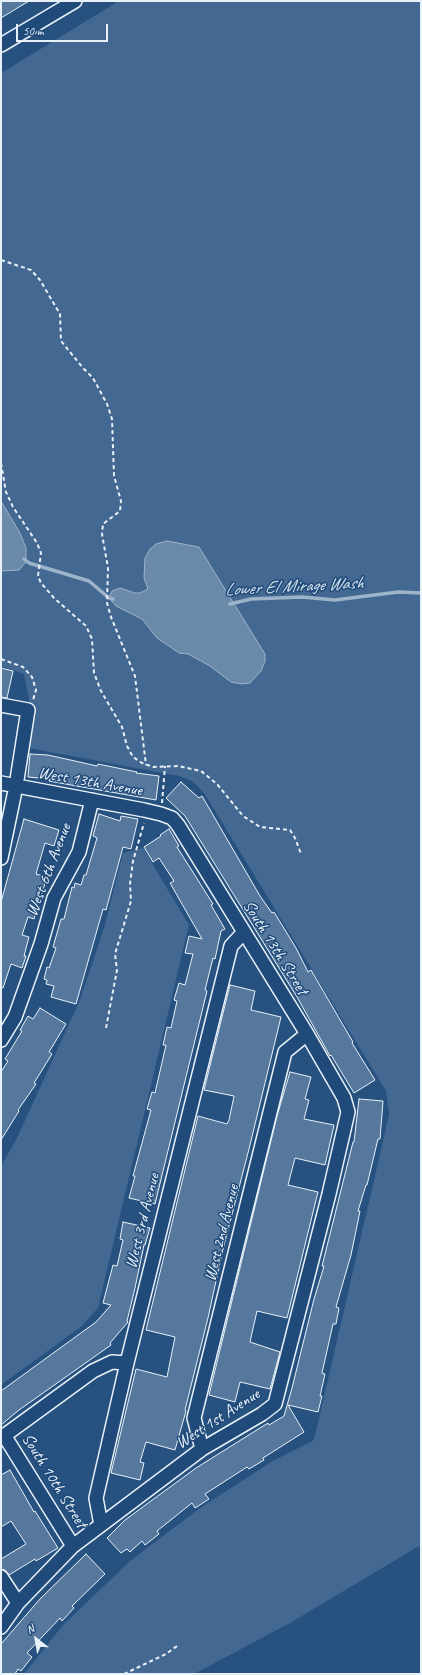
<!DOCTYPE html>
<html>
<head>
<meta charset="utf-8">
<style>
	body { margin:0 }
	#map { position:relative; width:422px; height:1675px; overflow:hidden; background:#27517f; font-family:Caveat,sans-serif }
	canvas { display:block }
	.frame { position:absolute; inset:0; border:2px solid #e8f1f8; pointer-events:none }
	.north { position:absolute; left:16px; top:1619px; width:40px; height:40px; -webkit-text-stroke:3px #1f4a7a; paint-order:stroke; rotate:329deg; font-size:11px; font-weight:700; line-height:16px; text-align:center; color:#e8f1f8 }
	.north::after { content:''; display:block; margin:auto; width:14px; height:18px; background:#e8f1f8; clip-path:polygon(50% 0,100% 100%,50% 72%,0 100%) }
	.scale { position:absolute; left:16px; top:24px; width:92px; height:18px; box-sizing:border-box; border:2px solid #e8f1f8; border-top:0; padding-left:5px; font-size:12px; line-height:14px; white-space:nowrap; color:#e8f1f8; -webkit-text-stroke:3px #1f4a7a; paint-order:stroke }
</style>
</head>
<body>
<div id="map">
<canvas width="422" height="1675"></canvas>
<div class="frame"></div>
<div class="north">N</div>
<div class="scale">50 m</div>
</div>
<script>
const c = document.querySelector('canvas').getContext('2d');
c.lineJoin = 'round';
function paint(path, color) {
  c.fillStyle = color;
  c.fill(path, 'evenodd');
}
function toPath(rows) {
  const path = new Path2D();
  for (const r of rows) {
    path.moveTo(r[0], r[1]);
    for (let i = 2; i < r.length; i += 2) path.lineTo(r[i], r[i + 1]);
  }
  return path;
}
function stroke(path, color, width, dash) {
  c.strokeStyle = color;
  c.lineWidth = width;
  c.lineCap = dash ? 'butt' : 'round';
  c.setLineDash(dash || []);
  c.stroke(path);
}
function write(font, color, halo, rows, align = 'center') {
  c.font = font + ' Caveat,sans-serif';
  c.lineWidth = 3;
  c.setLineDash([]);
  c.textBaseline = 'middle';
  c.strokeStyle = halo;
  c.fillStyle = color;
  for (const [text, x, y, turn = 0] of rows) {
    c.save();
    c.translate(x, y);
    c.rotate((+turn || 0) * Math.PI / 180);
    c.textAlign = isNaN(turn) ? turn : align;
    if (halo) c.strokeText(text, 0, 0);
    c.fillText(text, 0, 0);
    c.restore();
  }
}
const green = toPath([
	[119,1,421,1,421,1545,290,1623,194,1674,24,1674,63,1625,130,1561,200,1508,271,1462,314,1440,389,1115,386,1091,204,793,192,781,179,776,28,748,36,715,30,705,24,674,1,666,1,73],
	[143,848,189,925,98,1308,82,1326,1,1385,1,1166,16,1140,80,1000,104,928,123,853]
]);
const water = toPath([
	[1,501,20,533,26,548,26,562,19,570,1,571,1,501],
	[167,541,199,547,265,654,265,661,261,671,250,683,242,684,231,682,210,666,188,654,179,653,157,638,142,619,116,606,109,598,112,591,120,588,135,593,140,593,148,589,144,578,145,558,150,549,156,544,167,541]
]);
const stream = toPath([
	[24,559,29,563,89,581,109,598,113,599],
	[230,604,251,599,302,597,335,600,398,592,421,593]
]);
const building = toPath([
	[1,1,29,1,1,18,1,1],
	[1,668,13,671,7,698,1,697,1,668],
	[30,754,48,755,97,766,98,764,137,772,136,773,159,776,156,800,71,785,49,781,50,779,28,777,30,754],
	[181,782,199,798,202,796,260,896,272,913,274,912,296,948,308,972,311,970,353,1042,352,1043,375,1080,354,1093,331,1055,330,1056,297,997,190,824,185,816,166,798,181,782],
	[99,814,120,821,121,816,138,819,131,849,123,847,106,910,103,909,76,1004,51,997,54,986,46,984,47,980,44,979,47,967,49,968,56,948,53,947,61,919,64,919,72,887,74,888,75,883,81,885,84,875,86,875,97,838,93,836,99,814],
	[24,819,59,830,54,846,45,843,36,874,47,877,34,919,28,917,22,935,29,937,24,956,26,956,22,968,11,964,3,988,1,987,1,902,24,819],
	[169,829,179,846,177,847,213,904,211,905,225,929,221,931,215,959,213,958,205,990,207,991,155,1204,129,1198,135,1176,133,1176,151,1110,147,1109,152,1092,155,1093,166,1045,163,1045,167,1027,171,1028,177,1001,174,1000,179,983,185,985,193,954,185,953,189,936,202,939,170,883,174,881,159,858,153,862,144,847,161,836,160,835,169,829],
	[230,985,255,991,251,1010,281,1017,249,1149,222,1253,208,1318,185,1410,186,1411,175,1450,146,1442,140,1462,144,1463,140,1480,111,1473,136,1369,167,1377,175,1337,146,1330,198,1116,227,1124,229,1120,234,1096,204,1090,230,985],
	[40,1008,66,1024,49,1052,52,1054,34,1083,36,1084,18,1110,19,1111,1,1140,1,1072,8,1061,5,1059,22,1031,20,1030,28,1016,33,1019,40,1008],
	[290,1072,311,1077,305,1099,309,1100,304,1119,334,1125,325,1165,295,1158,288,1185,318,1192,287,1318,257,1311,252,1333,250,1342,280,1352,270,1389,240,1382,235,1402,209,1395,277,1116,290,1072],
	[359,1099,383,1101,380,1139,378,1139,367,1185,366,1185,358,1211,360,1211,351,1255,336,1307,339,1308,336,1324,333,1324,322,1373,325,1374,320,1396,322,1396,318,1412,288,1405,304,1432,263,1458,264,1460,249,1469,247,1467,205,1494,209,1499,195,1508,192,1503,157,1531,159,1534,145,1545,142,1541,130,1552,127,1549,121,1553,107,1538,125,1520,196,1468,268,1423,269,1425,284,1416,292,1388,314,1299,324,1266,322,1266,353,1142,354,1142,359,1099],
	[123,1222,150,1228,145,1245,144,1245,135,1288,127,1321,128,1322,110,1343,111,1345,19,1410,1,1425,1,1391,96,1322,111,1305,103,1303,113,1265,117,1266,123,1240,120,1239,123,1222],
	[10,1470,34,1512,35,1511,58,1548,36,1561,35,1559,9,1575,5,1570,1,1569,1,1559,26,1544,11,1521,1,1527,1,1475,10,1470],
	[86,1554,105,1574,72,1606,74,1608,62,1621,60,1618,27,1653,32,1657,21,1671,18,1669,15,1674,1,1674,1,1644,40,1599,86,1554]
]);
const path = toPath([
	[1,260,31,270,40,280,60,314,61,341,83,368,93,378,107,404,112,419,114,476,121,501,120,511,103,524,102,534,108,568,107,603,111,617,135,676,146,765],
	[1,463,6,492,13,507,37,543,41,553,38,576,41,583,54,598,86,626,92,639,94,673,101,691,122,727,127,746,133,757,142,763,153,767,178,766,201,771,217,784,243,816,260,827,290,830,295,838,301,854],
	[1,659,23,667,32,677,36,690,33,700],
	[162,803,165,766],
	[106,1028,117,970,115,954,131,901,130,884,133,861,144,823],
	[124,1674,166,1654,177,1646]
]);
const minor = toPath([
	[1,45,75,1],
	[1,705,28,710,16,786,1,858],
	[1,783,144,810,161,814,172,818,178,825,307,1034,344,1098,348,1112,329,1194,275,1404,262,1414,202,1449,73,1546,18,1603,1,1627],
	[1,1040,15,1017,41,944,54,898,79,852,92,800],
	[4,1435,73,1546],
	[1,1438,93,1371,112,1362,127,1363],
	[202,1449,194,1418,285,1052,307,1034],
	[101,1525,96,1498,127,1363,231,946,244,932],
	[1,1577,18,1603]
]);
const streetNames = [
	["West 13th Avenue",90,782,10],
	["West 6th Avenue",49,870,-69],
	["South 13th Street",275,948,58],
	["West 3rd Avenue",143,1221,-76],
	["West 2nd Avenue",222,1233,-76],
	["West 1st Avenue",218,1419,-33],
	["South 10th Street",54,1481,58]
];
const waterNames = [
	["Lower El Mirage Wash",294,587,-3]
];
paint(green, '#436891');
paint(water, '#6b8aaa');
stroke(water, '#9db3c9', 1);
stroke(stream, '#9db3c9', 3.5);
paint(building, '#57789d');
stroke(building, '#e8f1f8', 1);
stroke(minor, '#e8f1f8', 16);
stroke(path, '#e8f1f8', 2, [4, 3]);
stroke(minor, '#1f4a7a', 13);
write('17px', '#e8f1f8', '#1f4a7a', streetNames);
write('italic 18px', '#d5e2ec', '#1f4a7a', waterNames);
</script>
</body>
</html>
